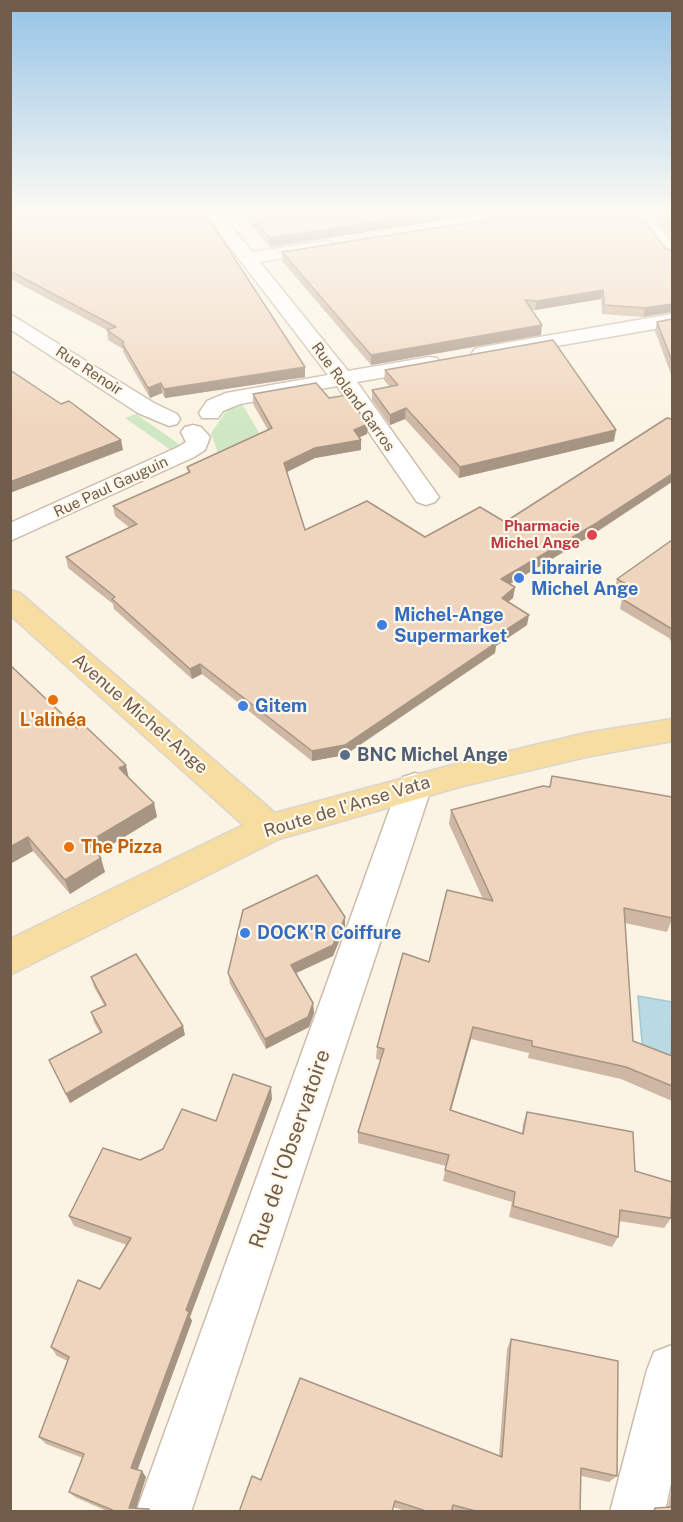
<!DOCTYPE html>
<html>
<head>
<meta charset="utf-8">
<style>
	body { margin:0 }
	#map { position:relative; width:683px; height:1522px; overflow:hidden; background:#fbf4e4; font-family:"Public Sans",sans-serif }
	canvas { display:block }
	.frame { position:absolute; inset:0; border:12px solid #725c4b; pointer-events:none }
</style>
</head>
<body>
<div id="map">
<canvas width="683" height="1522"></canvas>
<div class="frame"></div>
</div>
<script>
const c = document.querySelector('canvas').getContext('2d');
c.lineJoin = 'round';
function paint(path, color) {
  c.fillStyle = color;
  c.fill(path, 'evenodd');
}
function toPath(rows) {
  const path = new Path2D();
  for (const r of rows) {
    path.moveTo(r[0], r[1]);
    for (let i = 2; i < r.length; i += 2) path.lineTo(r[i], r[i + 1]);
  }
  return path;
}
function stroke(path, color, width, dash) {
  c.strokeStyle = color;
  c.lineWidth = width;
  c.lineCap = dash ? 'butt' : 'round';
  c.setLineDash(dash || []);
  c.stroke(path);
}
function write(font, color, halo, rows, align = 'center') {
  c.font = font + ' "Public Sans",sans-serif';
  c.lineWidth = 4.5;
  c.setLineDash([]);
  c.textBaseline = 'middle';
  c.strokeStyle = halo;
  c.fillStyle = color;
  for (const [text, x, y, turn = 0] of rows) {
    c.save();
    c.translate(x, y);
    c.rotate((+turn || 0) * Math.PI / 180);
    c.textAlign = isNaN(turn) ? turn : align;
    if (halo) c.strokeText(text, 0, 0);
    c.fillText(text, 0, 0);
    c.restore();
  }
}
const green = toPath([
	[242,404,263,439,219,456,211,433,227,410],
	[136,414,179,444,172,451,125,418]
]);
const water = toPath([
	[638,996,672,1002,671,1062,643,1053,638,996]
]);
const minor = toPath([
	[204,213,221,213,252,252,326,241,332,242,335,246,332,250,260,262,348,371,429,357,437,358,440,363,437,368,357,382,439,497,435,502,426,505,417,502,337,386,240,404,223,411,218,418,202,418,199,413,207,401,226,393,328,375,204,213],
	[630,213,647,213,672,242,672,257,666,256,630,213],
	[10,314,154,403,177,414,180,419,177,424,169,426,138,413,10,329,10,314],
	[672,314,672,326,482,359,475,357,472,353,475,349,482,347,672,314],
	[193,425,201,427,210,437,205,450,194,457,10,541,10,523,178,447,186,442,181,432,185,427,193,425],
	[415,773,427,777,432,786,191,1512,136,1512,398,786,403,777,415,773],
	[672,1345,672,1478,665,1512,610,1512,647,1370,654,1352,672,1345]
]);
const major = toPath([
	[10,590,20,593,275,813,463,762,586,733,672,719,672,741,586,757,463,786,279,839,10,975,10,939,243,825,10,615,10,590]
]);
const wall = toPath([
	[10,213,305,367,305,377,165,398,162,393,150,398,123,352,123,349,108,340,107,330,10,279],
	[241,213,488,213,270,247],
	[650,213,672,213,672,240],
	[666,249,643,317,602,314,601,299,535,310,532,310,541,335,371,365,282,261,282,252],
	[672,319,672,377,655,331,657,322],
	[385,370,614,441,459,478,405,419,390,425,372,400,372,390,390,387,384,380],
	[253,394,329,398,368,424,367,434,359,437,361,440,361,450,315,458,287,472,305,530,425,537,505,522,592,535,509,584,515,587,513,598,508,602,527,625,496,646,495,653,345,755,312,761,202,674,192,679,114,609,113,604,68,568,66,557,130,528,115,516,113,506,188,473,187,467,268,430,253,404],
	[672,540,672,643,669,638,620,609,622,599,628,596,615,588,617,579],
	[10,665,154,803,157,817,97,854,105,872,70,894,33,851,10,864],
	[552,776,672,919,667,932,625,923,633,1041,672,1056,672,1101,621,1079,528,1058,529,1053,471,1039,451,1110,522,1134,523,1124,527,1112,635,1171,671,1218,664,1228,619,1221,618,1237,612,1247,509,1217,512,1202,443,1181,446,1166,358,1143,358,1132,381,1060,376,1059,377,1047,429,962,483,899,449,824,451,810,550,787],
	[345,927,333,956,296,973,313,1003,314,1013,309,1027,266,1049,230,984,228,973],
	[91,977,185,1035,70,1103,49,1060,100,1033,94,1022,91,1012,104,1005,94,987],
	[272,1099,190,1317,192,1321,137,1470,146,1477,136,1508,151,1512,109,1512,75,1497,69,1492,83,1458,46,1444,39,1437,68,1361,57,1356,51,1347,100,1289,127,1245,74,1226,69,1216,140,1160,216,1121],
	[511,1339,617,1476,609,1482,581,1476,580,1512,408,1512,393,1507,261,1480,499,1456,507,1349],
	[672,1487,672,1512,651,1512,655,1508,668,1507]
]);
const shadedWall = toPath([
	[435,213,488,213,270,247,270,238],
	[603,290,601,299,535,310,537,301],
	[672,304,672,312,643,317,645,308],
	[542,325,541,335,371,365,371,355],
	[305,367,305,377,165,398,164,389],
	[161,383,162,393,150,398,148,388],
	[406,408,405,419,390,425,390,415],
	[368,424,367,434,354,440,354,430],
	[616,430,614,441,459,478,460,467],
	[121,440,123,450,10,493,10,482],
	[361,440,361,450,315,458,285,473,284,463,315,448],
	[672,474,672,482,592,535,500,590,501,579],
	[515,587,513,598,500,608,502,598],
	[529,615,527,625,496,646,495,653,345,755,312,761,312,751,492,639],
	[200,664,202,674,192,679,190,669],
	[126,765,129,779,119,768],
	[154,803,157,817,91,857,87,843],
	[28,837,33,851,10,864,10,847],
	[101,858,105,872,70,894,65,880],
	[345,917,345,927,333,956,292,975,291,965],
	[313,1003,314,1013,309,1027,266,1049,265,1039],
	[183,1026,185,1035,70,1103,66,1094],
	[473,1027,471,1039,448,1121,450,1110],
	[271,1087,272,1099,190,1317,192,1321,136,1474,131,1468,186,1310],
	[142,1471,146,1477,135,1512,129,1508]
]);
const building = toPath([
	[10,213,205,213,305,367,164,389,161,383,148,388,122,343,124,342,107,330,116,327,10,271,10,213],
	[248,213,435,213,270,238,248,213],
	[530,213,638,213,666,249,672,250,672,304,645,308,604,305,603,290,537,301,525,300,542,325,371,355,282,252,530,213],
	[659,213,672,213,672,229,659,213],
	[672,319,672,361,657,322,672,319],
	[553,340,616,430,460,467,406,408,390,415,372,390,398,385,385,370,553,340],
	[10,370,61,404,69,401,121,440,10,482,10,370],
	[316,383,329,398,347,395,368,424,354,430,361,440,315,448,284,463,305,530,367,501,425,537,480,507,505,522,667,418,672,419,672,474,595,524,501,579,515,587,502,598,529,615,492,639,497,642,345,745,312,751,200,664,190,669,112,599,115,597,66,557,137,524,113,506,190,472,187,467,272,428,253,394,316,383],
	[672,540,672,629,622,599,637,590,617,579,672,540],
	[10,665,77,728,83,724,126,765,119,768,154,803,87,843,101,858,65,880,28,837,10,847,10,665],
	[552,776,672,797,672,918,624,908,633,1041,672,1056,672,1086,626,1067,532,1046,532,1041,473,1027,450,1110,523,1134,527,1112,633,1132,635,1171,672,1182,671,1218,620,1210,618,1237,513,1206,515,1192,445,1170,449,1155,358,1132,384,1049,377,1047,403,953,429,962,447,890,493,901,451,810,543,786,550,787,552,776],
	[317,875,345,917,333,945,291,965,313,1003,308,1017,265,1039,228,973,243,910,317,875],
	[136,954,183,1026,66,1094,49,1060,102,1032,91,1012,106,1005,91,977,136,954],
	[233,1074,271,1087,186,1310,189,1312,131,1468,142,1471,129,1508,149,1509,148,1512,117,1512,69,1492,84,1454,39,1437,69,1357,51,1347,78,1280,100,1289,131,1238,69,1216,103,1148,140,1160,163,1149,182,1109,216,1121,233,1074],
	[511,1339,618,1361,617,1476,581,1468,580,1512,479,1512,453,1505,451,1512,429,1512,395,1501,392,1512,239,1512,252,1476,261,1480,300,1378,502,1457,511,1339],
	[672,1507,672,1512,654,1512,655,1508,672,1507]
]);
const markers = [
	[592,535,6,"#e0444e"],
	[519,578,6,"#3f7fe0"],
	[382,625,6,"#3f7fe0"],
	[53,700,6,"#e8710a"],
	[243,706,6,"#3f7fe0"],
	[345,755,6,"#5c6f8a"],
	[69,847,6,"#e8710a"],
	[245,933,6,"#3f7fe0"]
];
const farStreetnames = [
	["Rue Renoir",89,371,33],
	["Rue Roland Garros",353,397,54],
	["Rue Paul Gauguin",111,487,-25]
];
const farHealthnames = [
	["Pharmacie",580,526],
	["Michel Ange",580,543]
];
const shopNames = [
	["Librairie",531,568],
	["Michel Ange",531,589],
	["Michel-Ange",394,615],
	["Supermarket",394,636],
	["Gitem",255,706],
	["DOCK'R Coiffure",257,933]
];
const streetNames = [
	["Avenue Michel-Ange",140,714,41],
	["Route de l'Anse Vata",347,807,-17]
];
const foodNames = [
	["L'alinéa",53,720],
	["The Pizza",81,847,"left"]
];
const serviceNames = [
	["BNC Michel Ange",357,755]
];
const nearStreetnames = [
	["Rue de l'Observatoire",290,1149,-71]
];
paint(green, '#cfe8c3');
paint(water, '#b9dae3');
stroke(water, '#a0c8d5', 1.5);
stroke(minor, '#ccbcab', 3);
stroke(major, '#dad5d0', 3);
paint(minor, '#fff');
paint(major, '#f7dd9f');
paint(wall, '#ceb7a3');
paint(shadedWall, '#a79584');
paint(building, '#efd5bd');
stroke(building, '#a79584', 1.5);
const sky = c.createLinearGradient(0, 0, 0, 426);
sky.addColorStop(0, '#95c3e6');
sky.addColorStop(0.5, '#fdfaf3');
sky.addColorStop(1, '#fdfaf300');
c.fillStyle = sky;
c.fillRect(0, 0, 683, 426);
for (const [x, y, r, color] of markers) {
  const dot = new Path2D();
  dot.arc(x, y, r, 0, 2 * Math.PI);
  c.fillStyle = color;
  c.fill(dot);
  stroke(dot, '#fef8ea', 2);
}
write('15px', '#725c4b', '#fef8ea', farStreetnames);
write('bold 15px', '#be3a42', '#fef8ea', farHealthnames, 'right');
write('bold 18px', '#366cbe', '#fef8ea', shopNames, 'left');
write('18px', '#725c4b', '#fef8ea', streetNames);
write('bold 18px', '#c56008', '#fef8ea', foodNames);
write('bold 18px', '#4e5e75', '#fef8ea', serviceNames, 'left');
write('21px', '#725c4b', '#fef8ea', nearStreetnames);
</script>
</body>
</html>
